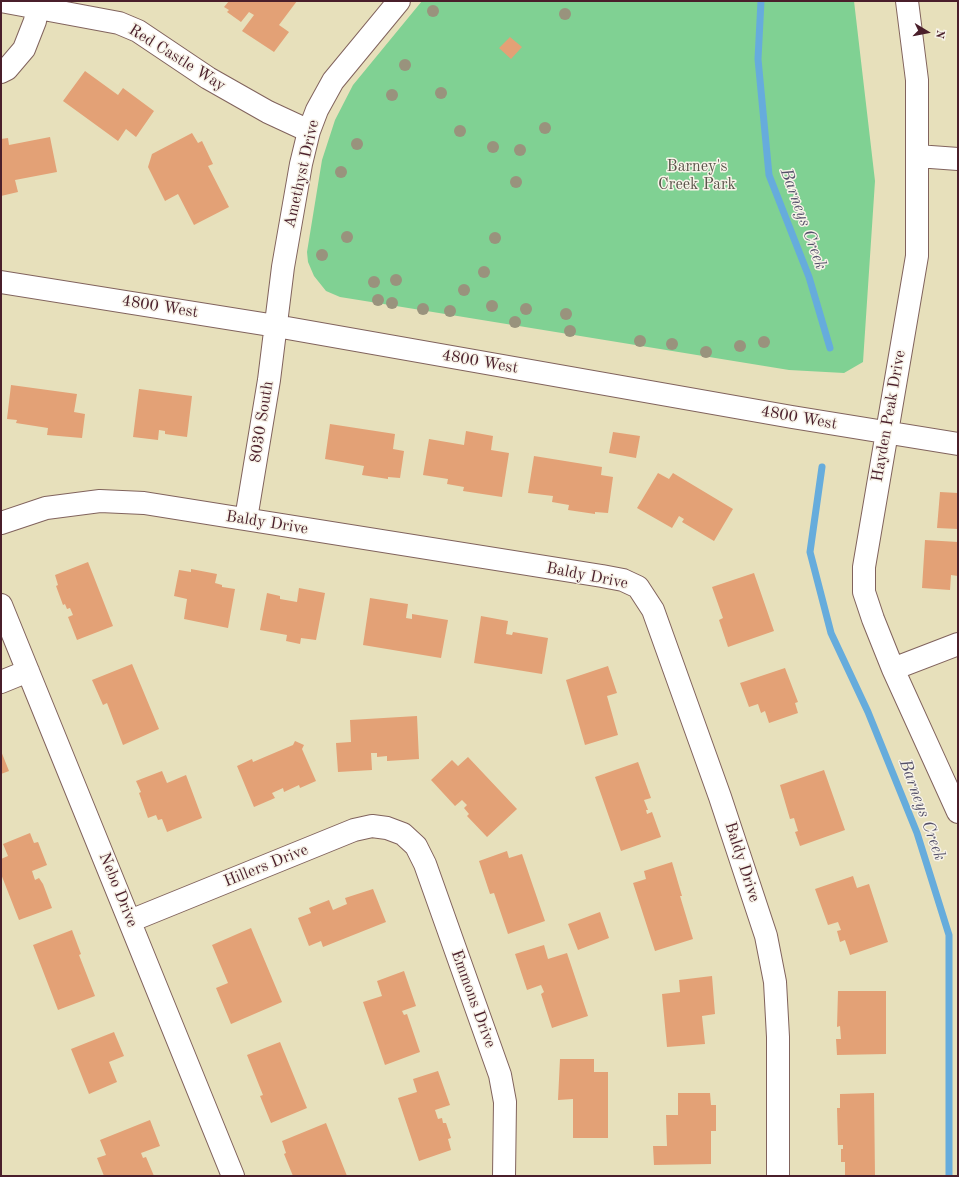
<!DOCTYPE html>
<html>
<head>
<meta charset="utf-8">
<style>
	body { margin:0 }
	#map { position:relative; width:959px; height:1177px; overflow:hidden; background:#e7e0bb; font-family:"Old Standard TT",serif }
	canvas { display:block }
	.frame { position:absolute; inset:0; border:2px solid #4a1f2b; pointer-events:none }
	.north { position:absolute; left:907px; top:12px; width:40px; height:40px; -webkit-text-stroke:3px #f7f3e8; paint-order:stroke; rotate:100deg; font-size:11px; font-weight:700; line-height:16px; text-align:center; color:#4a1f2b }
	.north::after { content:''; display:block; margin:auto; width:14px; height:18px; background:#4a1f2b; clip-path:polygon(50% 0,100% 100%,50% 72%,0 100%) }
</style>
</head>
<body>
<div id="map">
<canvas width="959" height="1177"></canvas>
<div class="frame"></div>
<div class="north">N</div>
</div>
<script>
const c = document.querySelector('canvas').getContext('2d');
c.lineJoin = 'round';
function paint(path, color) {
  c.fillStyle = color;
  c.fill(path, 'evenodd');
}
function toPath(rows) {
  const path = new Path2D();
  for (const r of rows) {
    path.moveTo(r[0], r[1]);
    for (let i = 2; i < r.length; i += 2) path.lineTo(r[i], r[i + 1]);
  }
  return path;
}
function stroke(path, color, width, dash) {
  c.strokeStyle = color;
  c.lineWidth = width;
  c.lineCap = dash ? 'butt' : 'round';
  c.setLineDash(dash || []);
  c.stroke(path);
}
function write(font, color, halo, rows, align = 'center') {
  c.font = font + ' "Old Standard TT",serif';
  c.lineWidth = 3;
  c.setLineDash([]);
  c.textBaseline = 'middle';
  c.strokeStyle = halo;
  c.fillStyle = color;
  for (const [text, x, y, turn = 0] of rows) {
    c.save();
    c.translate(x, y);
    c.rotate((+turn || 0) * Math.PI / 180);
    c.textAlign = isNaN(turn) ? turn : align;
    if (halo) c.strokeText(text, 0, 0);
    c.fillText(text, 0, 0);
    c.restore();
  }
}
const green = toPath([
	[422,1,854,1,875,181,863,362,844,373,789,370,396,306,340,297,326,291,314,276,308,262,307,252,322,160,335,120,353,85]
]);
const stream = toPath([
	[761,1,758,59,769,175,809,277,830,348],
	[822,467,810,552,831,633,868,712,917,833,949,935,949,1176]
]);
const building = toPath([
	[229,1,297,1,279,25,289,32,274,52,242,31,254,15,249,12,241,22,227,12,229,10,224,7],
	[510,37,522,47,511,59,499,48],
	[85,71,118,95,123,88,154,111,136,137,126,129,118,141,63,101],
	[192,133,198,143,202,141,213,164,208,166,229,207,194,225,178,194,165,201,148,167,152,154],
	[50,137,57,172,15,180,18,192,1,196,1,139,8,138,9,145],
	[11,385,77,394,74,412,85,414,82,438,47,435,48,428,16,423,17,420,7,419],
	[139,389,192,396,187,437,165,434,165,431,159,430,158,440,133,437],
	[330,424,395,434,393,449,404,451,400,478,388,477,388,479,362,475,364,466,325,459],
	[466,431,493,436,491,450,509,453,502,497,463,491,464,487,447,484,448,479,423,475,429,439,464,445],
	[613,432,640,436,636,458,609,453],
	[534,456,602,467,601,475,613,477,608,513,595,512,595,514,568,510,569,505,552,502,553,496,528,493],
	[658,473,669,479,673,473,733,509,714,541,682,522,684,519,679,516,672,528,637,508],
	[940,492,958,493,958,529,937,528],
	[925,540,958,542,958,576,951,575,950,590,922,588],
	[88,562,113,626,77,640,68,617,73,615,70,608,67,609,65,604,63,605,56,586,58,585,55,575],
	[191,569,217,574,215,583,222,585,222,587,235,589,228,628,184,619,187,599,174,596,179,570,191,572],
	[754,573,774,631,728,647,719,620,723,618,712,587],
	[299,588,325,593,316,640,301,638,300,644,286,641,287,635,260,630,267,593,280,596,280,599,297,602],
	[370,598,408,604,406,618,412,619,412,614,448,620,441,658,363,645],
	[481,616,508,621,506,634,512,635,513,632,548,638,542,674,474,663],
	[132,664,159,729,123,745,107,703,103,705,92,680],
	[608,666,617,693,607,696,618,735,585,745,566,680],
	[785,668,798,702,795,703,798,713,769,723,765,711,761,713,758,704,749,707,740,683],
	[417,716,419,759,387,761,387,756,377,757,377,753,371,753,372,770,338,772,336,743,351,742,350,720],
	[295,741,304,745,302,749,316,781,300,788,299,785,284,792,283,788,272,793,275,798,254,807,237,766,252,759,253,762,293,745],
	[1,751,9,771,1,774],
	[468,757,517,809,487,837,467,816,469,814,464,808,467,805,462,800,455,806,431,780,452,760,458,766],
	[638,762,651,798,644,800,648,810,646,810,647,814,652,812,661,837,621,851,595,777],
	[824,770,845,830,800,846,795,832,798,831,794,818,790,819,780,785],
	[162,771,167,783,186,775,202,818,167,832,162,819,158,820,156,815,148,818,139,793,141,792,136,781],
	[30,833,34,843,38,842,47,865,32,871,35,880,39,878,43,884,52,908,19,920,1,874,1,859,8,856,3,844],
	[507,851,509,858,522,854,545,921,508,934,494,893,490,894,479,861],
	[672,862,682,896,680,896,693,939,655,951,633,883,646,879,644,871],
	[853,876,857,888,869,884,888,942,850,955,845,940,840,942,837,931,841,930,838,922,828,925,815,889],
	[373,889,386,922,323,947,321,941,309,946,298,918,311,913,309,908,329,900,333,910,347,904,345,898],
	[600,912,609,938,578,950,568,924],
	[251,928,282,1002,231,1024,216,988,228,983,212,945],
	[72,930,81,954,79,955,95,996,58,1010,33,945],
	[544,945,548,959,567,953,588,1016,552,1028,541,994,544,992,541,985,527,990,515,954],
	[404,971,416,1006,402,1011,404,1015,407,1014,420,1052,385,1065,363,1002,382,996,377,981],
	[712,976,715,1014,702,1016,705,1044,667,1047,662,994,680,992,679,980],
	[838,991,886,991,886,1054,837,1055,836,1039,841,1039,840,1026,837,1027],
	[114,1032,124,1056,109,1062,117,1082,89,1094,71,1049],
	[280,1042,307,1108,271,1123,260,1096,263,1095,247,1055],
	[560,1059,594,1059,594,1072,608,1072,608,1138,573,1138,573,1099,558,1100],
	[438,1071,450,1105,435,1110,438,1119,442,1118,443,1123,446,1123,451,1138,448,1139,451,1150,419,1161,398,1098,417,1092,413,1079],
	[678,1093,710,1093,711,1105,716,1105,716,1131,711,1131,711,1164,654,1165,653,1146,667,1146,666,1115,678,1115],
	[874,1093,875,1176,845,1176,845,1162,841,1162,841,1149,843,1149,843,1145,838,1145,837,1108,840,1108,840,1094],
	[150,1120,160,1146,141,1153,143,1158,146,1157,154,1176,104,1176,97,1158,106,1155,100,1140],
	[326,1123,347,1176,293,1176,284,1154,286,1153,282,1141]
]);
const minor = toPath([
	[1,1,119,23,138,31,208,78,268,112,309,131],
	[907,1,917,80,917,256,864,567,864,592,873,619,893,669,958,812],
	[1,72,7,69,24,49,35,21,37,7],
	[917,156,958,159],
	[1,282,276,326,792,417,958,444],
	[246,519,269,380,283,267,301,164,309,131,317,110,333,81,399,1],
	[1,523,46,508,100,501,144,503,602,576,623,580,638,587,653,610,720,797,766,936,775,982,778,1037,778,1176],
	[1,605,233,1176],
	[893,669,958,644],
	[1,682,28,671],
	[130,921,354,830,372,826,387,828,403,834,416,846,425,864,500,1075,505,1102,504,1176]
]);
const trees = [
	[433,11],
	[565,14],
	[405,65],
	[441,93],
	[392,95],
	[545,128],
	[460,131],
	[357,144],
	[493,147],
	[520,150],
	[341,172],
	[516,182],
	[347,237],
	[495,238],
	[322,255],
	[484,272],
	[396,280],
	[374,282],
	[464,290],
	[378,300],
	[392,303],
	[492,306],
	[423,309],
	[526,309],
	[450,311],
	[566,314],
	[515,322],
	[570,331],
	[640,341],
	[764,342],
	[672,344],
	[740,346],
	[706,352]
];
const streetNames = [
	["Red Castle Way",177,58,32],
	["Amethyst Drive",302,174,-77],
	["4800 West",160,307,9],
	["4800 West",480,362,10],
	["Hayden Peak Drive",889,416,-80],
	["4800 West",799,418,10],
	["8030 South",262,422,-81],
	["Baldy Drive",267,523,9],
	["Baldy Drive",587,576,11],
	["Baldy Drive",742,862,72],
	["Hillers Drive",266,866,-22],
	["Nebo Drive",118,890,68],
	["Emmons Drive",473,999,70]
];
const parkNames = [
	["Barney's",697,167],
	["Creek Park",697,185]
];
const waterNames = [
	["Barneys Creek",803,219,70],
	["Barneys Creek",922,810,70]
];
paint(green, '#80d193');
stroke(stream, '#66acdc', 7);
paint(building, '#e3a176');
stroke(minor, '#81635d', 24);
stroke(minor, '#fff', 22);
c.fillStyle = '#99937d';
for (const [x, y] of trees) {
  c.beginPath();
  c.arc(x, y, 6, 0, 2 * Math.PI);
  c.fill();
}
write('16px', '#4a1f2b', '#f7f3e8', streetNames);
write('16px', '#5a544a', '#f7f3e8', parkNames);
write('italic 17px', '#545069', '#f7f3e8', waterNames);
</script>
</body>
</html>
